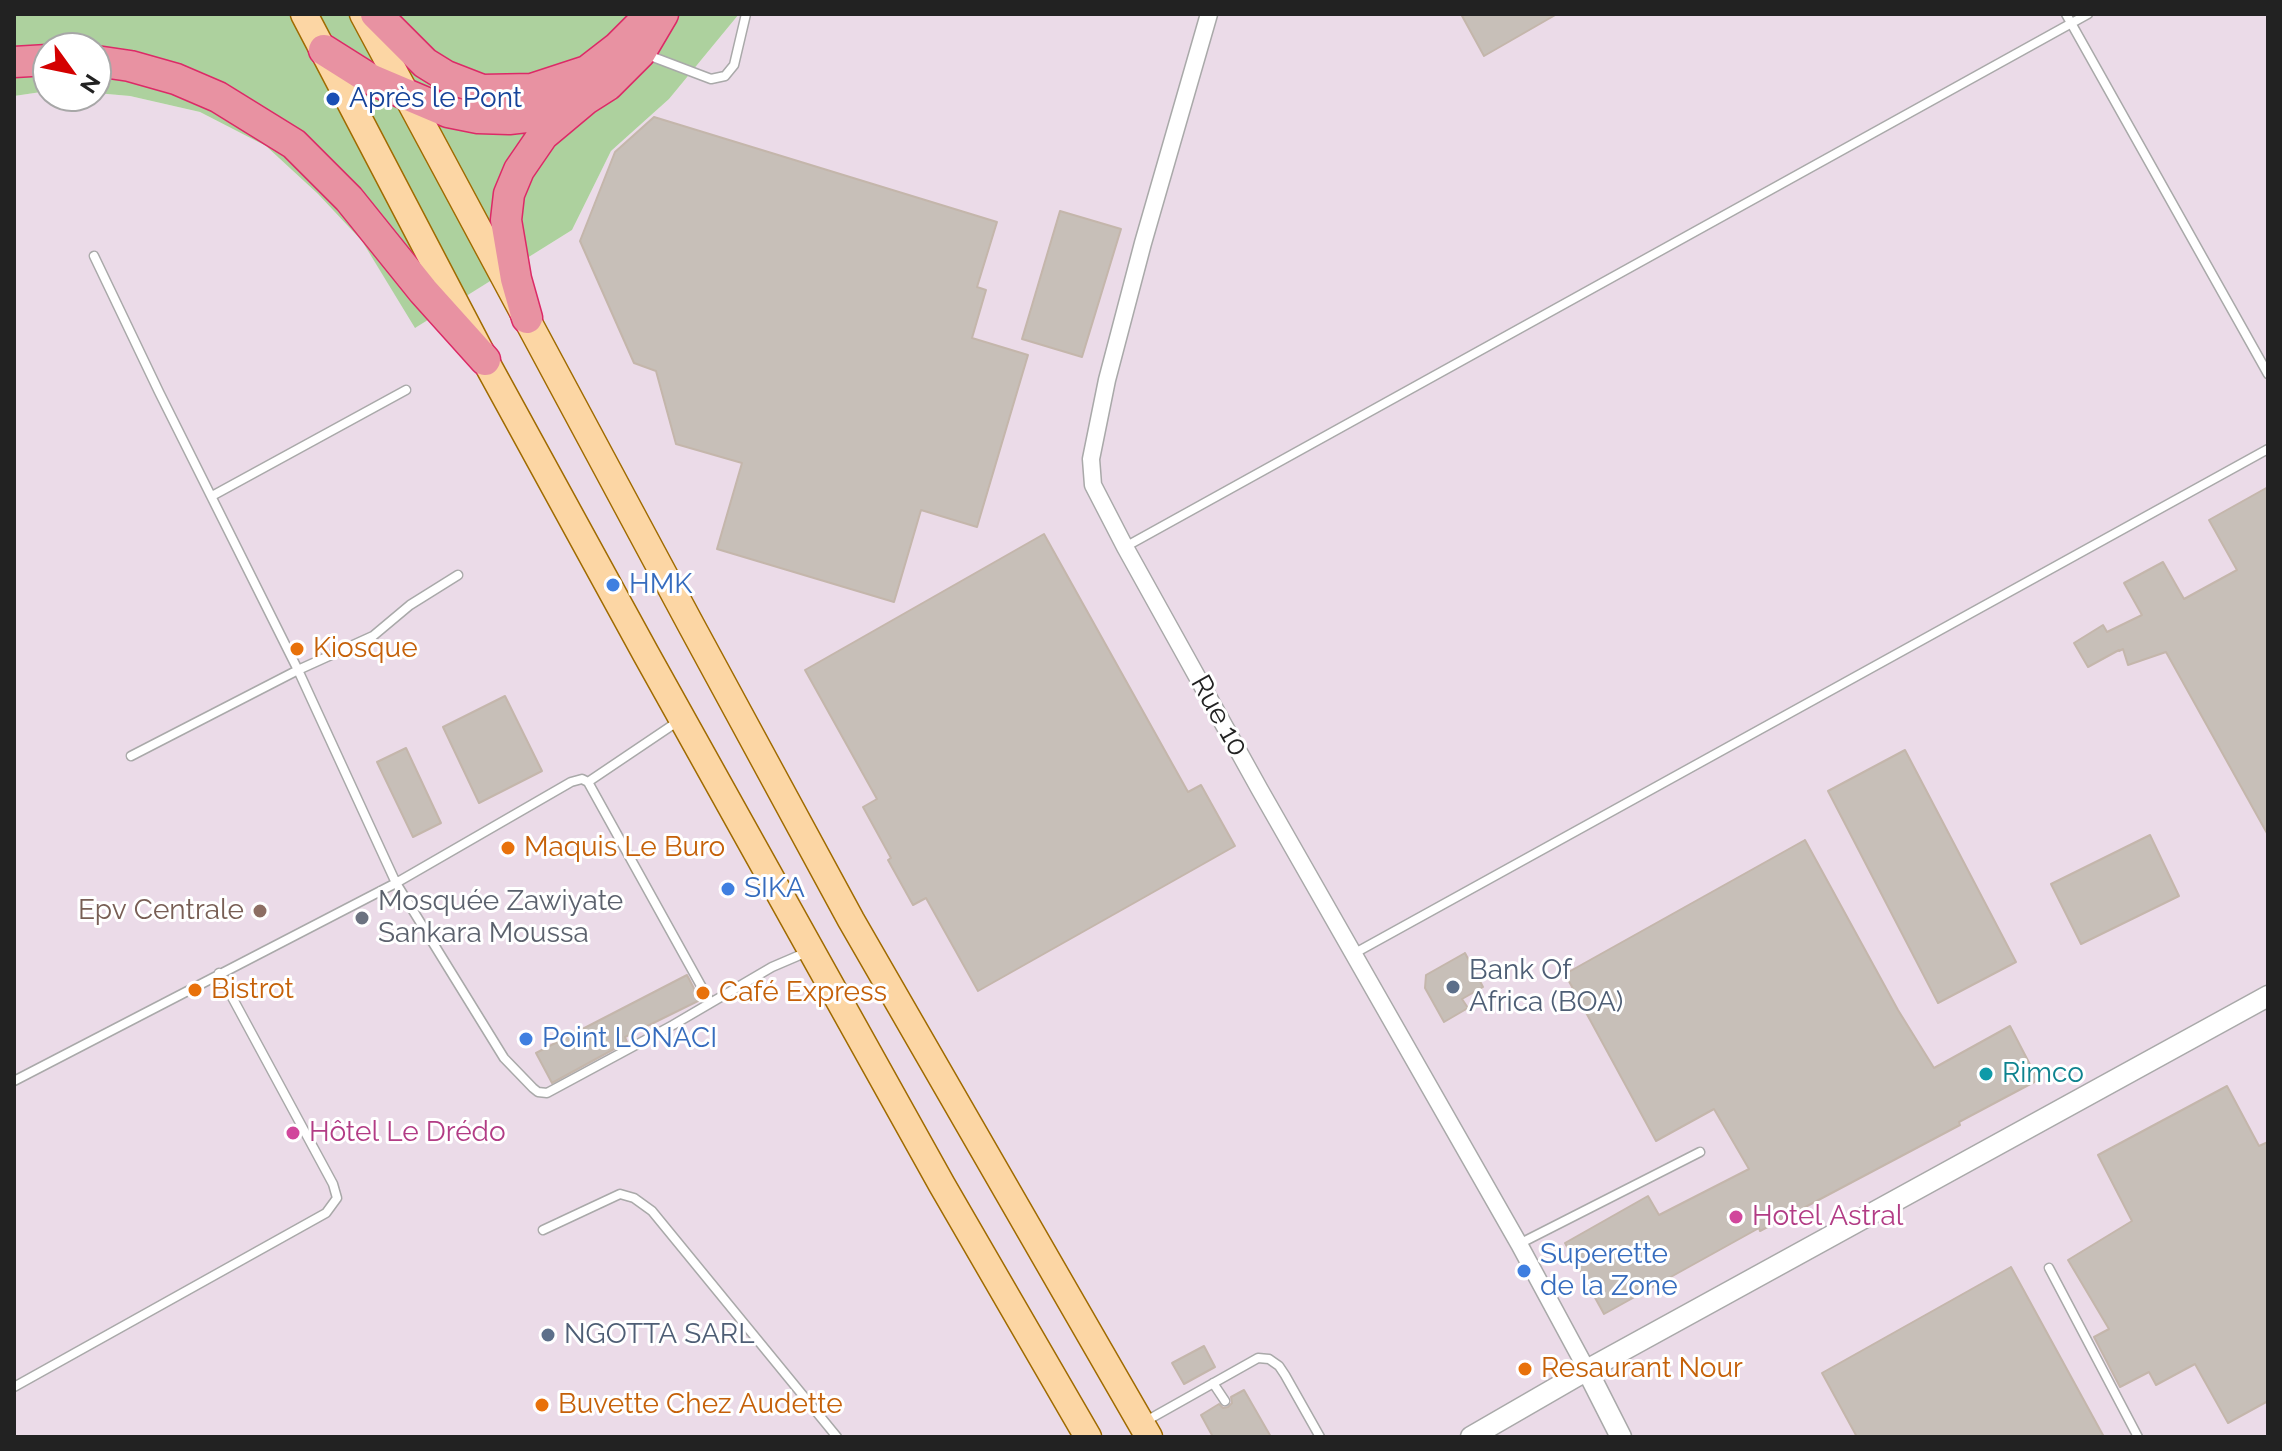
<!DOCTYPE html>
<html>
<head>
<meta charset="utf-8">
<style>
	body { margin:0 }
	#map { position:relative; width:2282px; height:1451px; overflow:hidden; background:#f2efe9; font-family:Raleway,sans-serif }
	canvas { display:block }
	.frame { position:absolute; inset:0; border:16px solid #222; pointer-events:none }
	.north { position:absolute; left:32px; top:32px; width:80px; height:80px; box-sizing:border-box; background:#fff; border:2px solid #a7a7a7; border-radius:50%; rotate:123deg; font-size:22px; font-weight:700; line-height:32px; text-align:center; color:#222 }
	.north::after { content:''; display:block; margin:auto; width:28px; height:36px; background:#d40000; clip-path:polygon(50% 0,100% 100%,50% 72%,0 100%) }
</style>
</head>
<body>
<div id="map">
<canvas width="2282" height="1451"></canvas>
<div class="frame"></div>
<div class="north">N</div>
</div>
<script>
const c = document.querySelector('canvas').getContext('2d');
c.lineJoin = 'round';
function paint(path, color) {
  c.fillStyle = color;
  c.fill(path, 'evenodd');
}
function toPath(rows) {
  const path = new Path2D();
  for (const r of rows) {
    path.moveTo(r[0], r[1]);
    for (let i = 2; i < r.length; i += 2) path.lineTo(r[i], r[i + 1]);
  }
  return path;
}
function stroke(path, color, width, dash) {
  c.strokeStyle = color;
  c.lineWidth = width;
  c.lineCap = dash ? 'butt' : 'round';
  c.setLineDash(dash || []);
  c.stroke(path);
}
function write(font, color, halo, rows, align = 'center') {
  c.font = font + ' Raleway,sans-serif';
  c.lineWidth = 6;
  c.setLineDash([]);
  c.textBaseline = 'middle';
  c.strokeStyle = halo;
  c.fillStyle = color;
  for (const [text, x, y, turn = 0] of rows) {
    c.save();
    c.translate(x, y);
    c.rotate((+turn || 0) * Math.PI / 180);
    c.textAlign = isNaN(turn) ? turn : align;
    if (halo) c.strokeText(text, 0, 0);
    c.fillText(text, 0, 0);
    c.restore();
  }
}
const industrial = toPath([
	[739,14,2268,14,2268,1437,14,1437,14,96,48,91,48,96,96,96,96,93,130,96,200,112,266,146,318,194,362,241,416,327,572,230,611,151,669,99]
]);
const forest = toPath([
	[14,14,739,14,669,99,611,151,572,230,415,328,362,241,318,194,266,146,200,112,130,96,96,93,96,48,48,48,48,91,14,96]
]);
const building = toPath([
	[1461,14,1557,14,1484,56,1461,14],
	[654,117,997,222,977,287,986,290,972,338,1028,355,977,527,921,510,894,602,717,549,742,463,676,444,656,371,634,363,580,241,615,152,654,117],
	[1060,211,1121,229,1082,357,1022,339,1060,211],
	[2268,487,2268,835,2166,652,2128,665,2123,649,2119,651,2119,650,2088,667,2074,643,2103,625,2107,632,2142,615,2124,583,2163,562,2184,599,2237,570,2209,520,2268,487],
	[1044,534,1188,792,1201,785,1235,846,978,991,926,898,913,905,888,860,891,858,863,807,877,799,805,670,1044,534],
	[505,696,542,771,479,803,443,727,505,696],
	[406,748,441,823,413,837,377,762,406,748],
	[1905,750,2016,962,1938,1003,1828,791,1905,750],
	[2150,835,2179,896,2081,944,2051,884,2150,835],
	[1805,840,1898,1010,1934,1068,2010,1026,2038,1080,1959,1122,1960,1125,1760,1231,1759,1228,1604,1314,1565,1243,1648,1196,1659,1215,1749,1169,1714,1109,1656,1141,1565,974,1805,840],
	[1465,953,1483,987,1462,999,1468,1008,1444,1022,1425,988,1426,975,1465,953],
	[687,975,700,1000,625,1037,627,1042,552,1083,536,1053,687,975],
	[2227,1086,2259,1146,2268,1142,2268,1401,2228,1423,2195,1364,2156,1385,2149,1372,2120,1387,2094,1337,2109,1329,2068,1260,2132,1221,2098,1155,2227,1086],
	[2011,1267,2104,1437,1857,1437,1822,1373,2011,1267],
	[1204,1346,1215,1367,1184,1384,1172,1363,1204,1346],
	[1244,1390,1271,1437,1213,1437,1201,1415,1219,1404,1223,1408,1228,1407,1232,1403,1231,1397,1244,1390]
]);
const service = toPath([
	[2066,14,2268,374],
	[645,54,711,79,725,76,734,65,746,14],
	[94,256,159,392,298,670,396,883,504,1058,533,1088,538,1092,547,1093,673,1025,772,967,807,952],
	[212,496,406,390],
	[1125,547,2088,14],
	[131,756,298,670,373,636,410,605,458,575],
	[588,782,680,720],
	[1355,953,2268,449],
	[14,1081,396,883,571,782,582,779,588,782,710,1002],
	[543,1230,620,1194,634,1198,652,1211,837,1437],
	[1519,1244,1700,1152],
	[2049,1268,2138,1437],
	[1213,1383,1225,1401],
	[14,1387,326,1213,337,1198,333,1184,219,973],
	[1146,1421,1258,1358,1269,1359,1279,1366,1285,1375,1320,1437]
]);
const minor = toPath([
	[1209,14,1143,243,1107,380,1091,459,1093,485,1125,547,1260,790,1519,1244,1587,1370]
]);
const tertiary = toPath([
	[1587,1370,1621,1437],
	[1471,1437,1587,1370,2268,996]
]);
const primary = toPath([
	[304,14,485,360,646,654,942,1185,1088,1437],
	[363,14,691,625,851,920,1149,1437]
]);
const motorway = toPath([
	[376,14,425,63,446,76,482,90,532,89,587,71,618,47,638,27],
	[324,50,370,79,448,112,478,118,509,119,535,116,569,105],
	[96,61,130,66,176,79,218,97,294,144,349,199,423,291,485,360],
	[14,62,48,60],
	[527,318,516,279,506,220,509,194,519,170,543,135,586,99,608,85,640,53,663,14]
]);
const markers = [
	[333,99,8,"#1a4fb4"],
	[613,585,8,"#3f7fe0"],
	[297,649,8,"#e8710a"],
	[508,848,8,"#e8710a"],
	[728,889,8,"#3f7fe0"],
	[260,911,8,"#8d6e63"],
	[362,918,8,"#6b7280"],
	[1453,987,8,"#5c6f8a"],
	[195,990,8,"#e8710a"],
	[703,993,8,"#e8710a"],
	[526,1039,8,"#3f7fe0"],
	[1986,1074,8,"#0f9aa8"],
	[293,1133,8,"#d1479c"],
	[1736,1217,8,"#d1479c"],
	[1524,1271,8,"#3f7fe0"],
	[548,1335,8,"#5c6f8a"],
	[1525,1369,8,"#e8710a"],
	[542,1405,8,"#e8710a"]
];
const transitNames = [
	["Après le Pont",349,99]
];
const shopNames = [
	["HMK",629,585],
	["SIKA",744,889],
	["Point LONACI",542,1039],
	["Superette",1540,1255],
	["de la Zone",1540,1287]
];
const foodNames = [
	["Kiosque",313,649],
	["Maquis Le Buro",524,848],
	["Bistrot",211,990],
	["Café Express",719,993],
	["Resaurant Nour",1541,1369],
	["Buvette Chez Audette",558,1405]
];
const streetNames = [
	["Rue 10",1219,716,61]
];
const worshipNames = [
	["Mosquée Zawiyate",378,902],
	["Sankara Moussa",378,934]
];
const educationNames = [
	["Epv Centrale",244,911]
];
const serviceNames = [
	["Bank Of",1469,971],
	["Africa (BOA)",1469,1003],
	["NGOTTA SARL",564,1335]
];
const cultureNames = [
	["Rimco",2002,1074]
];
const hotelNames = [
	["Hôtel Le Drédo",309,1133],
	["Hotel Astral",1752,1217]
];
paint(industrial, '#ebdbe8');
paint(forest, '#add19e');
paint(building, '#c7bfb8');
stroke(building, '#c4b6ab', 2);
stroke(service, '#a9a9a9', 11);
stroke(minor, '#a9a9a9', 19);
stroke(tertiary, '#a9a9a9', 23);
stroke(primary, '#a06b00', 29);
stroke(motorway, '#dc2a67', 33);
stroke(service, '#fff', 8);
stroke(minor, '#fff', 16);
stroke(tertiary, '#fff', 20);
stroke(primary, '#fcd6a4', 26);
stroke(motorway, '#e892a2', 30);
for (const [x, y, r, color] of markers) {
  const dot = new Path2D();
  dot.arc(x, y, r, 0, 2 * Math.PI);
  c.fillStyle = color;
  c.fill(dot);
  stroke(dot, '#fff', 3);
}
write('28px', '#164399', '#fff', transitNames, 'left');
write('28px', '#366cbe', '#fff', shopNames, 'left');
write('28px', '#c56008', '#fff', foodNames, 'left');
write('28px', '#222', '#fff', streetNames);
write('28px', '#5b616d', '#fff', worshipNames, 'left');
write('28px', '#785e54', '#fff', educationNames, 'right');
write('28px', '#4e5e75', '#fff', serviceNames, 'left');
write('28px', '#0d838f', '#fff', cultureNames, 'left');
write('28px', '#b23c85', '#fff', hotelNames, 'left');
</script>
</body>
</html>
